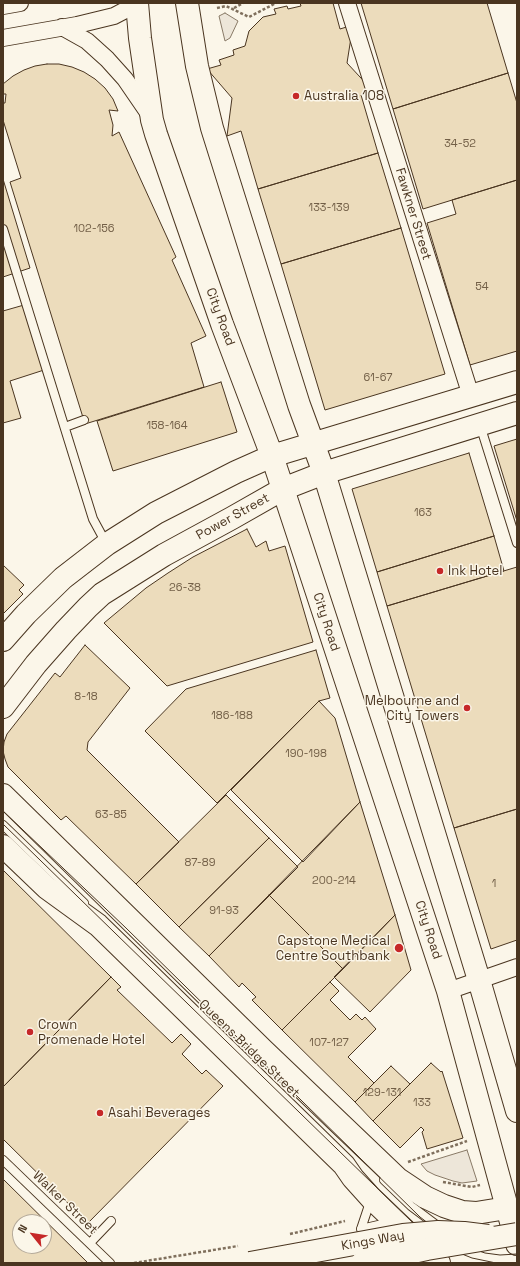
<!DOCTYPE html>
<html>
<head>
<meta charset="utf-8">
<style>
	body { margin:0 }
	#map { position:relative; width:520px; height:1266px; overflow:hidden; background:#fbf6e9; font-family:"Space Grotesk",sans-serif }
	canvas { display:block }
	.frame { position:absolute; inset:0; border:4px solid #4a3520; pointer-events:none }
	.north { position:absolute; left:12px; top:1214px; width:40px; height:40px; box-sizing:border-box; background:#fbf6e9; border:1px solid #b4a999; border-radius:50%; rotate:300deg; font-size:11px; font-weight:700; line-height:16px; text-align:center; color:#4a3520 }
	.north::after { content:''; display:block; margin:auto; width:14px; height:18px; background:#c62828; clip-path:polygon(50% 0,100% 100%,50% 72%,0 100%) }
</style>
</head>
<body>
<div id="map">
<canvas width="520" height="1266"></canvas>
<div class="frame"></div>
<div class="north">N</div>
</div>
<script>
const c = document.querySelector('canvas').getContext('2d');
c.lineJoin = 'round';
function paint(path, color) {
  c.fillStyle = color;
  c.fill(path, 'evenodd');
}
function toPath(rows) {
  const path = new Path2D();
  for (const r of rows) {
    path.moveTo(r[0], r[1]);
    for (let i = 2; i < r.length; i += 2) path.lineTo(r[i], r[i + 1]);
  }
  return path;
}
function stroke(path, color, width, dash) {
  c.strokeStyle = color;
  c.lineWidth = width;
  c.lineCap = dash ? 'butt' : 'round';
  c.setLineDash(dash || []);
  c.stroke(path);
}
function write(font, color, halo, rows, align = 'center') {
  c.font = font + ' "Space Grotesk",sans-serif';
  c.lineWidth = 3;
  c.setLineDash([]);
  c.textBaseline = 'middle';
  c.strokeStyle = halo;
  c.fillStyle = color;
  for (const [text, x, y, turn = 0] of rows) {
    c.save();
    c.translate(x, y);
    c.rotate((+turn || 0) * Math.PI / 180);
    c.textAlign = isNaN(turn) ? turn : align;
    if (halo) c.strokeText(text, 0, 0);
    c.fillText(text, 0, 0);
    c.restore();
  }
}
const green = toPath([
	[225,13,238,21,230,38,225,41,219,16,225,13],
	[467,1150,477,1181,462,1183,453,1181,435,1175,427,1171,421,1164,467,1150]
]);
const building = toPath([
	[300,3,333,3,340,29,353,25,347,63,373,91,361,95,378,153,258,189,241,131,227,136,232,98,207,69,221,65,219,60,234,55,233,50,245,46,249,31,263,17,276,14,274,9,287,6,288,9,301,6,300,3],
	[361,3,487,3,508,73,393,109,361,3],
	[47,64,59,64,72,67,84,72,95,79,105,88,113,99,118,111,109,110,113,125,112,136,119,132,176,257,172,260,206,336,191,343,204,387,85,424,10,182,21,178,3,120,3,103,5,103,6,94,3,94,3,84,13,76,24,70,35,66,47,64],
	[508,73,517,103,517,180,423,209,393,109,508,73],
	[378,153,401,228,281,264,258,189,378,153],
	[3,179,30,268,3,277,3,179],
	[517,180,517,351,470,365,427,223,456,214,452,200,517,180],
	[401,228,445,374,325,410,281,264,401,228],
	[24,305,44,370,10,381,21,418,3,423,3,311,24,305],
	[221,382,237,432,113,471,97,421,221,382],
	[517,439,517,521,494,446,517,439],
	[469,453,494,536,377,572,352,489,469,453],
	[247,529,256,547,266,541,269,551,285,546,313,642,167,686,104,623,146,588,168,573,193,557,247,529],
	[494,536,504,571,387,606,377,572,494,536],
	[3,565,24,585,19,590,23,594,3,614,3,565],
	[517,567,517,809,454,828,387,606,517,567],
	[85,645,130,688,88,742,87,750,179,842,136,884,66,816,61,820,8,767,5,759,3,751,4,742,7,734,55,673,60,677,85,645],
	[316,650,330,698,319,701,217,803,145,731,186,689,316,650],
	[319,701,335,718,360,802,303,862,231,790,319,701],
	[226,795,269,838,179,927,136,884,226,795],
	[360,802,395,915,343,969,269,895,360,802],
	[517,809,517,940,491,949,454,828,517,809],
	[269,838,298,867,209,956,179,927,269,838],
	[3,870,111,977,3,1087,3,870],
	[269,895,343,969,282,1030,252,1000,256,997,242,983,239,987,209,956,269,895],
	[395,915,411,970,370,1012,334,977,395,915],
	[111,977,121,987,117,990,172,1043,181,1034,191,1044,182,1054,202,1074,206,1070,223,1086,88,1223,3,1139,3,1087,111,977],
	[330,982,339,991,330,1000,350,1020,356,1014,362,1020,365,1017,376,1029,348,1057,374,1083,355,1102,282,1030,330,982],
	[431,1063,441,1072,442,1071,463,1138,427,1149,422,1132,424,1130,421,1127,400,1148,373,1121,431,1063],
	[391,1066,410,1084,373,1121,355,1102,391,1066],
	[3,1179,88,1263,3,1263,3,1179],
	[20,1222,44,1222,44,1246,20,1246,20,1222]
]);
const path = toPath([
	[217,8,226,6,249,17,276,3],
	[234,8,243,3],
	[408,1162,467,1141],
	[443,1182,472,1187,480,1185],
	[290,1234,345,1221],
	[134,1263,238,1246]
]);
const lane = toPath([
	[3,229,93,519,106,543],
	[480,425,517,543],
	[65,427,84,420],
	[3,825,84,903],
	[3,1160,110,1263],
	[384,1180,411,1206,439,1227],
	[361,1229,391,1222],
	[361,1229,371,1199],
	[90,1243,111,1221]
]);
const street = toPath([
	[347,3,471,396],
	[3,6,20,3],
	[62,27,87,41,107,59,125,79,149,114],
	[3,38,77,25,114,16,137,4],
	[448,991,517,967]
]);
const secondary = toPath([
	[3,640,26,614,63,578,107,544,156,513,236,472,272,456],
	[3,707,36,664,66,630,88,607,102,594,164,555,232,518,283,489],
	[3,795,263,1050,398,1179,425,1197,444,1206,462,1212,476,1213,507,1208],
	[3,846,47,888,98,925,344,1165,353,1178,371,1198,439,1263]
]);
const primary = toPath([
	[324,473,479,980,517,1111],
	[283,489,448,991,517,1244]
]);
const highway = toPath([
	[137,3,140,38,152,120,156,134,222,324,272,456,283,489,324,473,517,413],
	[187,3,197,66,212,128,299,405,324,473],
	[272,456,517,382]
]);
const tram = toPath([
	[3,811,126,928,420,1217,441,1233,473,1249,485,1253,500,1255,517,1254],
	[3,824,411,1221,447,1247,457,1252,472,1258,496,1263]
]);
const secondaryBridge = toPath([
	[250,1263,403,1235,438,1232,464,1233,488,1236]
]);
const highwayBridge = toPath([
	[362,1263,427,1249,517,1234]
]);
const markers = [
	[296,96,4,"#c62828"],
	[440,571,4,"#c62828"],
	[467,708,4,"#c62828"],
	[399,948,5,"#c62828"],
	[30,1032,4,"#c62828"],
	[100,1113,4,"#c62828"]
];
const numberNames = [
	["34-52",460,144],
	["133-139",329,208],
	["102-156",94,229],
	["54",482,287],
	["61-67",378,378],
	["158-164",167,426],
	["163",423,513],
	["26-38",185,588],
	["8-18",86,697],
	["186-188",232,716],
	["190-198",306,754],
	["63-85",111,815],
	["87-89",200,863],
	["200-214",334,881],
	["1",494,884],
	["91-93",224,911],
	["107-127",329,1043],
	["129-131",382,1093],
	["133",422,1103]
];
const poiNames = [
	["Australia 108",304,96],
	["Ink Hotel",448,571],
	["Melbourne and",459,701,"right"],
	["City Towers",459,716,"right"],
	["Capstone Medical",390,941,"right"],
	["Centre Southbank",390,956,"right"],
	["Crown",38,1025],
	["Promenade Hotel",38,1040],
	["Asahi Beverages",108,1113]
];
const streetNames = [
	["Fawkner Street",413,214,73],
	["City Road",220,317,70],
	["Power Street",233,517,-29],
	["City Road",326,622,72],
	["City Road",428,930,72],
	["Queens Bridge Street",249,1049,44],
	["Walker Street",65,1203,44],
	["Kings Way",373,1241,-10]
];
paint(green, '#ede6d9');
stroke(green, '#887966', 1);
paint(building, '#ecdcbc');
stroke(building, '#4a3520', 1);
stroke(lane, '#4a3520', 10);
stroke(street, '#4a3520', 18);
stroke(secondary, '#4a3520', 24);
stroke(primary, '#4a3520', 24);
stroke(highway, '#4a3520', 24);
stroke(path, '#7f6f5c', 2.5, [3, 2]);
stroke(lane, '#fbf6e9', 8);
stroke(street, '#fbf6e9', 16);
stroke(secondary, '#fbf6e9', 22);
stroke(primary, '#fbf6e9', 22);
stroke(highway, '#fbf6e9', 22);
stroke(tram, '#4a3520', 1);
stroke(secondaryBridge, '#4a3520', 24, []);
stroke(highwayBridge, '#4a3520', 24, []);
stroke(secondaryBridge, '#fbf6e9', 22);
stroke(highwayBridge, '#fbf6e9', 22);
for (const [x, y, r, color] of markers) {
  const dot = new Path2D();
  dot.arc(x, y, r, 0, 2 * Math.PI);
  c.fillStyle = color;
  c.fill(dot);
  stroke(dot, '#fbf6e9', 1.5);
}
write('11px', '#725f47', null, numberNames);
write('13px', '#4a3520', '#fbf6e9', poiNames, 'left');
write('13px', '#4a3520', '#fbf6e9', streetNames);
</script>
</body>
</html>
